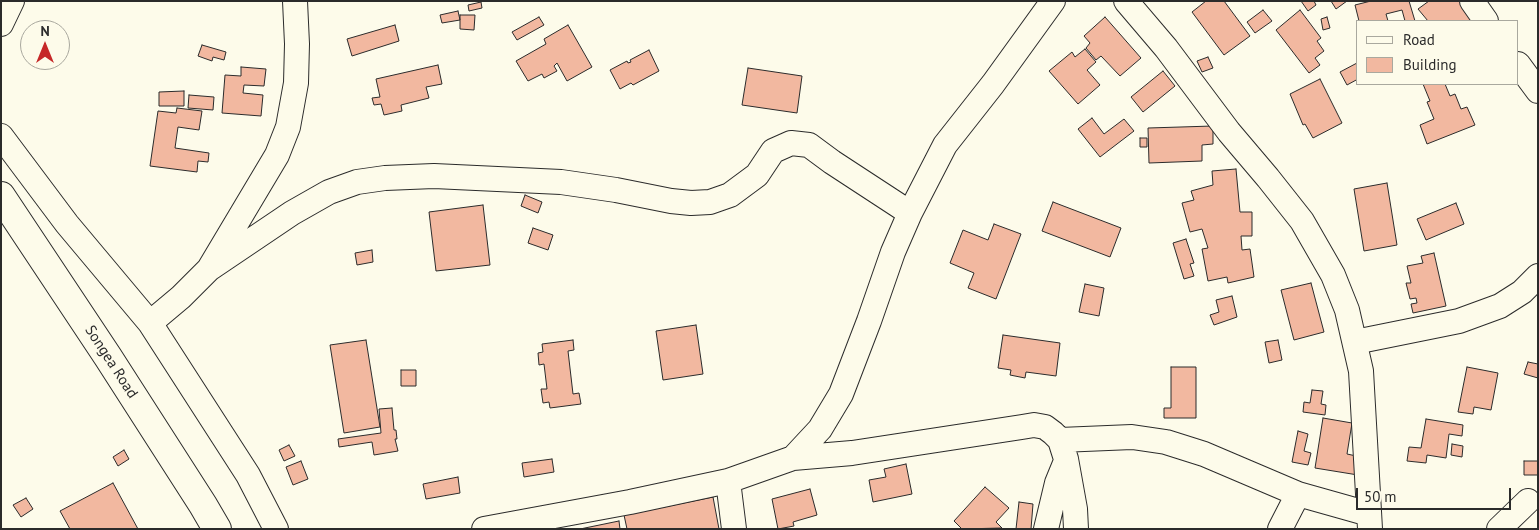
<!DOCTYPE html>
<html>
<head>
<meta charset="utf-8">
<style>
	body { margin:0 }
	#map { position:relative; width:1539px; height:530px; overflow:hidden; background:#fdfbea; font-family:"PT Sans",sans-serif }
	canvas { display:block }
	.frame { position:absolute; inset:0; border:2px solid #2b2b2b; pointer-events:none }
	.legend { position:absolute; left:1356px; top:20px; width:162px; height:65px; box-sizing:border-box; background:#fdfbea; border:1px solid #a9a89e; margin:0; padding:6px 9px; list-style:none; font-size:15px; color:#2b2b2b }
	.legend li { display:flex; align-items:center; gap:10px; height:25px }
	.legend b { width:25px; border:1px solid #a9a89e }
	.north { position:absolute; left:20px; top:20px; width:50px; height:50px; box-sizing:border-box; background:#fdfbea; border:1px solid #a9a89e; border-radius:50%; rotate:0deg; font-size:14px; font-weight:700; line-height:20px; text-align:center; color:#2b2b2b }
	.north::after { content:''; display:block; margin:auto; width:18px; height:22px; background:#c62828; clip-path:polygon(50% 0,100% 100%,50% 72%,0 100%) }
	.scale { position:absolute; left:1356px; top:488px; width:155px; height:22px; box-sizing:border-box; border:2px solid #2b2b2b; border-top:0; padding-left:6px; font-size:15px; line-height:18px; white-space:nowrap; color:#2b2b2b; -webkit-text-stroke:4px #fdfbea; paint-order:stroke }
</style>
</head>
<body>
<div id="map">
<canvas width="1539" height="530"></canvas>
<div class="frame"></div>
<ul class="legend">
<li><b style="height:6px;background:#fdfbea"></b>Road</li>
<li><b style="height:14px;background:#f2b8a0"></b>Building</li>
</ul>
<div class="north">N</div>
<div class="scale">50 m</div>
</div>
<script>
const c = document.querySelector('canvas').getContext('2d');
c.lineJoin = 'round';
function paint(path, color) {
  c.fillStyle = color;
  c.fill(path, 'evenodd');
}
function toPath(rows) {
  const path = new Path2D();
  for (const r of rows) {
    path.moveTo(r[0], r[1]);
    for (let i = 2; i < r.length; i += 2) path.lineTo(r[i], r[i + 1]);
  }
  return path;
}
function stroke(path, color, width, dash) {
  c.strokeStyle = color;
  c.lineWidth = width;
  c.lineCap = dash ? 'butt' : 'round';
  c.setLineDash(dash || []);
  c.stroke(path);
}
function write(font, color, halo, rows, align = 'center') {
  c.font = font + ' "PT Sans",sans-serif';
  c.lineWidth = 4;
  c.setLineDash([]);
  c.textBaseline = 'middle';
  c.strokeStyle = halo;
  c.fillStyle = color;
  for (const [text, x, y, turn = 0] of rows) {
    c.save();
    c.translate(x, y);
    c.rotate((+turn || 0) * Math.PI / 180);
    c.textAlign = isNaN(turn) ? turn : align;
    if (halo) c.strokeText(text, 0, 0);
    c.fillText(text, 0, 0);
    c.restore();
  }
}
const building = toPath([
	[1206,1,1224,1,1250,36,1224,55,1192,12,1206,1],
	[1301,1,1314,1,1316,5,1308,11,1301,1],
	[1331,1,1347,1,1336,9,1331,1],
	[1371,1,1409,1,1415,21,1405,21,1402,10,1386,14,1388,21,1359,21,1355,5,1371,1],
	[1429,1,1462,1,1477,21,1428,21,1418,9,1429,1],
	[481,2,482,8,469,11,468,5,481,2],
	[1263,10,1272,21,1255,33,1247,22,1263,10],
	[1300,10,1321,38,1317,41,1324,51,1315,58,1320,65,1309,73,1276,30,1300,10],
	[458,11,460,20,442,23,440,15,458,11],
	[460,15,475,15,474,30,460,29,460,15],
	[539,17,544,25,517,40,512,32,539,17],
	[1105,17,1141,58,1120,76,1101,56,1096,60,1086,48,1090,43,1084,36,1105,17],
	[1327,17,1330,28,1323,30,1321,19,1327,17],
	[395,25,399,41,352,56,347,39,395,25],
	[568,25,592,67,567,81,557,63,554,66,557,71,544,78,542,74,528,81,516,61,546,44,544,39,568,25],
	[202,45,226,52,224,60,213,57,212,61,198,56,202,45],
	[1085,49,1096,62,1087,70,1100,85,1078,104,1049,71,1072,52,1075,57,1085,49],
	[649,50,659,71,633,85,631,83,620,89,610,70,627,61,628,63,631,62,630,60,649,50],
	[1208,57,1213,68,1202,72,1197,61,1208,57],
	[1357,63,1358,79,1347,85,1340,72,1357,63],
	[438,65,442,84,426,87,429,98,401,105,402,111,384,115,381,104,374,105,372,98,380,97,376,79,438,65],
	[241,67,266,69,264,86,244,85,243,93,263,95,261,116,222,113,225,75,241,76,241,67],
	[748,68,802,76,797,113,742,105,748,68],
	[1163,71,1175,86,1143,112,1131,97,1163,71],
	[1320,79,1342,123,1313,138,1305,124,1303,125,1290,94,1320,79],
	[1423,84,1445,84,1450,96,1455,94,1461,109,1467,107,1475,125,1427,144,1420,125,1434,119,1427,102,1430,101,1423,84],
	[184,91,184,106,159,106,159,92,184,91],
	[189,95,214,97,213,110,188,108,189,95],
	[177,108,202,111,199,130,178,127,175,148,209,153,208,162,198,161,197,172,150,166,158,111,176,113,177,108],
	[1092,118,1104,134,1124,119,1134,131,1100,157,1078,129,1092,118],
	[1213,126,1213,144,1202,145,1202,161,1149,163,1148,128,1213,126],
	[1140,138,1147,138,1147,147,1140,147,1140,138],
	[1236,169,1240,212,1252,212,1252,236,1241,236,1242,250,1250,249,1254,277,1228,283,1227,277,1208,281,1202,249,1208,248,1202,229,1190,232,1182,203,1194,200,1191,191,1213,185,1212,171,1236,169],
	[1387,183,1397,245,1364,251,1354,189,1387,183],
	[525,195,542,202,538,213,521,206,525,195],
	[1053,202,1121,228,1110,257,1042,231,1053,202],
	[1456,203,1464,224,1426,240,1417,219,1456,203],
	[483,205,490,265,436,271,429,212,483,205],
	[994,224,1021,234,996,299,968,288,974,273,950,263,963,230,988,240,994,224],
	[533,228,553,235,548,250,528,243,533,228],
	[1186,239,1194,263,1190,264,1194,276,1184,279,1173,243,1186,239],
	[372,250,373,262,357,265,355,253,372,250],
	[1434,253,1446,306,1413,313,1411,304,1417,303,1416,298,1410,299,1406,283,1411,283,1407,266,1423,263,1421,256,1434,253],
	[1311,283,1324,332,1294,340,1281,290,1311,283],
	[1085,284,1104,288,1099,316,1079,312,1085,284],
	[1232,296,1237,317,1214,325,1210,315,1219,312,1216,300,1232,296],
	[696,325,703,374,663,380,656,331,696,325],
	[1003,335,1060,343,1056,376,1026,372,1025,378,1010,375,1011,370,998,368,1003,335],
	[366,340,380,427,344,433,330,345,366,340],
	[573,340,574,350,568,351,573,394,579,393,581,404,550,408,549,402,543,403,541,389,547,389,544,364,539,365,538,353,543,352,542,344,573,340],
	[1278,340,1282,360,1269,363,1265,342,1278,340],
	[1528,362,1538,364,1538,378,1524,374,1528,362],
	[1171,367,1196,367,1196,418,1164,418,1164,408,1171,408,1171,367],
	[1467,367,1498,373,1491,410,1474,407,1473,414,1458,412,1467,367],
	[401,370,416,370,416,386,401,386,401,370],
	[1312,390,1323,391,1321,404,1326,405,1325,415,1303,412,1304,402,1310,403,1312,390],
	[392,408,394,430,396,430,397,439,395,439,398,451,374,455,372,442,339,447,338,439,381,433,379,409,392,408],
	[1323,418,1352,423,1347,454,1361,457,1358,475,1315,468,1323,418],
	[1426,419,1463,425,1462,436,1449,434,1446,458,1427,455,1426,463,1407,461,1409,447,1421,448,1426,419],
	[1298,431,1308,434,1304,451,1311,453,1308,465,1292,462,1298,431],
	[1452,444,1463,446,1462,457,1451,455,1452,444],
	[289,445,295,456,284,461,279,450,289,445],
	[124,450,129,459,118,466,113,457,124,450],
	[552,459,554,472,524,477,522,463,552,459],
	[301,461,308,479,293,485,286,467,301,461],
	[1524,461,1538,461,1538,475,1524,475,1524,461],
	[906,464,912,494,873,502,869,480,886,477,884,469,906,464],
	[458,477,460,493,426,499,423,484,458,477],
	[113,483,138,529,70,529,60,511,113,483],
	[985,487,1009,508,996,522,1002,528,962,529,954,521,985,487],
	[810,489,817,515,793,522,794,526,778,529,772,499,810,489],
	[713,497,719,529,627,529,624,515,713,497],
	[26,498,33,509,21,517,13,505,26,498],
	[1019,502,1033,504,1031,529,1016,529,1019,502],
	[619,521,620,529,580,529,619,521]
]);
const minor = toPath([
	[1126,1,1166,48,1229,132,1268,178,1302,221,1333,275,1347,310,1361,371,1370,529],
	[1472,1,1486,21],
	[1,24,12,1],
	[1518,64,1538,91],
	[1,136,67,224,150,323,248,475,276,529],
	[209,269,292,213,329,192,357,182,385,178,434,176,561,182,616,190,671,201,691,203,710,202,730,195,757,175,773,151,791,143,809,145,832,162,910,213],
	[150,323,181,297,209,269,277,155,288,127,296,83,297,44,295,1],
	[1355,342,1459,321,1500,306,1522,292,1538,276],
	[1060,440,1132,437,1166,442,1204,454,1298,494,1369,514],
	[793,458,852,453,1022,427,1034,425,1045,427,1053,433,1060,440,1066,459,1075,509,1076,529],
	[728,481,734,529],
	[484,529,630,502,728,481,793,458,820,429,841,394,869,321,893,252,910,213,945,145,993,84,1053,1],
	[1046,529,1057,483,1066,461],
	[1280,529,1298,494],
	[1499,529,1528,501]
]);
const highway = toPath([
	[1,196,108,357,203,505,217,529]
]);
const streetNames = [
	["Songea Road",111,362,57]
];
paint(building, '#f2b8a0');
stroke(building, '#2b2b2b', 1);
stroke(minor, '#2b2b2b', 26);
stroke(highway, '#2b2b2b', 30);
stroke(minor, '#fdfbea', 24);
stroke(highway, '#fdfbea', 28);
write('15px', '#2b2b2b', '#fdfbea', streetNames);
</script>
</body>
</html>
